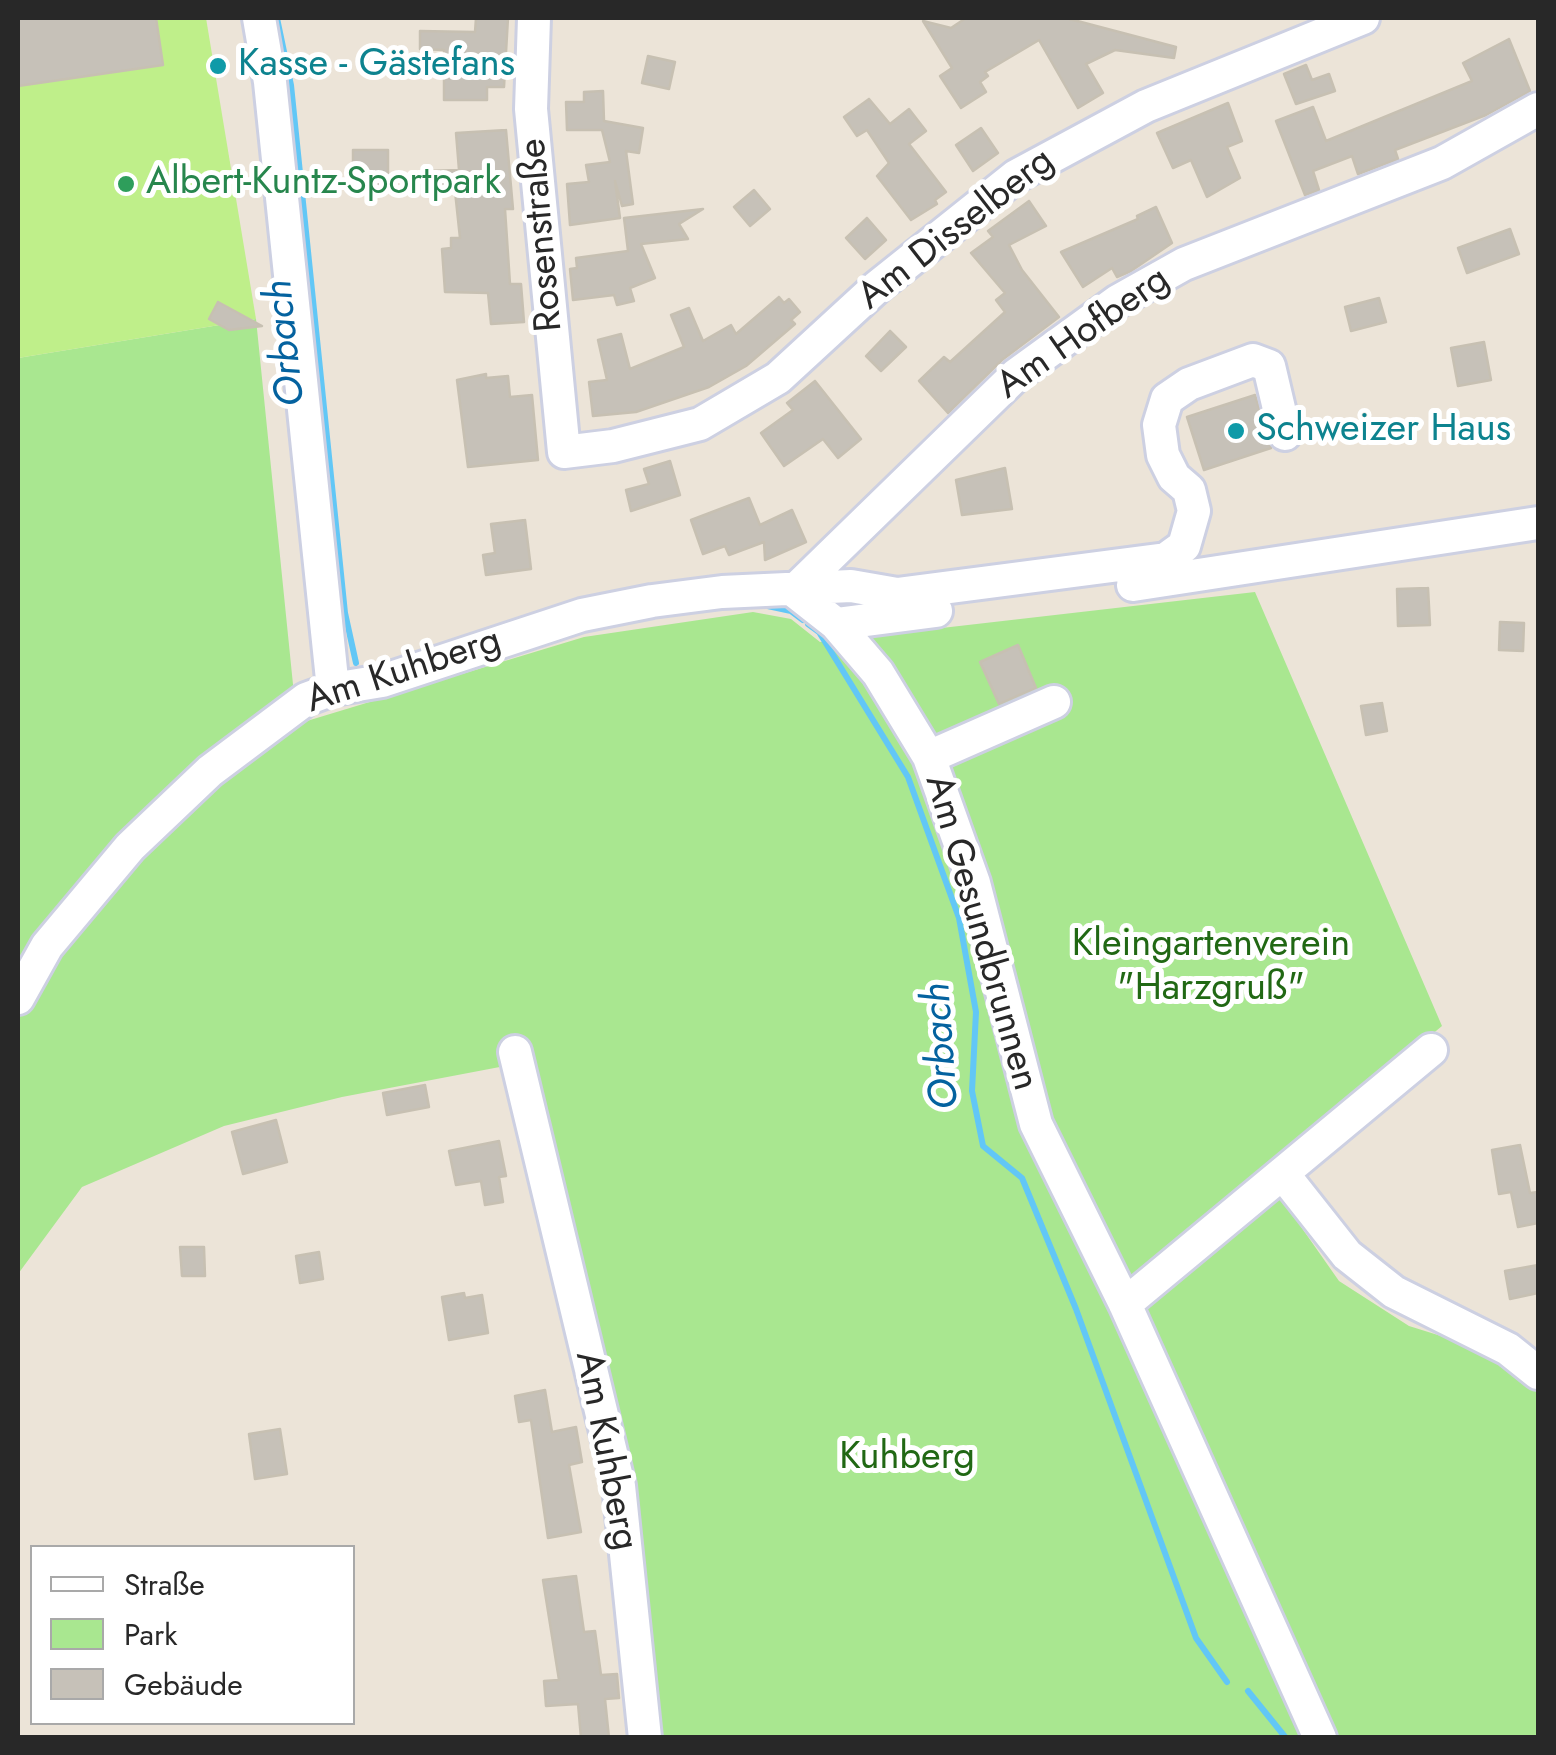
<!DOCTYPE html>
<html>
<head>
<meta charset="utf-8">
<style>
	body { margin:0 }
	#map { position:relative; width:1556px; height:1755px; overflow:hidden; background:#ece4d8; font-family:Jost,sans-serif }
	canvas { display:block }
	.frame { position:absolute; inset:0; border:20px solid #282828; pointer-events:none }
	.legend { position:absolute; left:30px; top:1545px; width:325px; height:180px; box-sizing:border-box; background:#fff; border:2px solid #a9a9a9; margin:0; padding:12px 18px; list-style:none; font-size:30px; color:#282828 }
	.legend li { display:flex; align-items:center; gap:20px; height:50px }
	.legend b { width:50px; border:2px solid #a9a9a9 }
</style>
</head>
<body>
<div id="map">
<canvas width="1556" height="1755"></canvas>
<div class="frame"></div>
<ul class="legend">
<li><b style="height:12px;background:#fff"></b>Straße</li>
<li><b style="height:28px;background:#a9e790"></b>Park</li>
<li><b style="height:28px;background:#c6c1b8"></b>Gebäude</li>
</ul>
</div>
<script>
const context = document.querySelector('canvas').getContext('2d');
context.lineJoin = 'round';
function fill(path, color) {
  context.fillStyle = color;
  context.fill(path, 'evenodd');
}
function poly(rows) {
  const path = new Path2D();
  for (const r of rows) {
    path.moveTo(r[0], r[1]);
    for (let i = 2; i < r.length; i += 2) path.lineTo(r[i], r[i + 1]);
  }
  return path;
}
function strokePath(path, color, width, dash) {
  context.strokeStyle = color;
  context.lineWidth = width;
  context.lineCap = dash ? 'butt' : 'round';
  context.setLineDash(dash || []);
  context.stroke(path);
}
function label(font, color, halo, rows, align = 'center') {
  context.font = font + ' Jost,sans-serif';
  context.lineWidth = 10;
  context.setLineDash([]);
  context.textBaseline = 'middle';
  context.strokeStyle = halo;
  context.fillStyle = color;
  for (const [text, x, y, turn = 0] of rows) {
    context.save();
    context.translate(x, y);
    context.rotate((+turn || 0) * Math.PI / 180);
    context.textAlign = isNaN(turn) ? turn : align;
    if (halo) context.strokeText(text, 0, 0);
    context.fillText(text, 0, 0);
    context.restore();
  }
}
fill(poly([
	[256,319,297,724,584,637,753,612,791,619,820,642,1255,592,1442,1026,1264,1174,1339,1281,1409,1326,1486,1350,1538,1390,1538,1737,653,1737,526,1062,342,1097,224,1126,82,1187,18,1274,18,358]
]), '#a9e790');
fill(poly([
	[18,18,206,18,256,319,18,358]
]), '#bfef8a');
strokePath(poly([
	[277,18,291,85,345,613,356,663],
	[763,605,791,611,803,620],
	[808,624,819,632,908,777,959,918,976,1012,972,1091,983,1146,1022,1178,1076,1309,1196,1638,1227,1682],
	[1248,1691,1286,1738]
]), '#62c7f6', 6);
const building = poly([
	[18,18,156,18,163,65,18,86,18,18],
	[476,18,508,18,504,87,487,87,487,100,444,100,444,50,420,49,420,31,475,32,476,18],
	[966,18,1066,18,1176,47,1174,58,1115,50,1086,64,1103,93,1078,108,1039,40,985,72,988,76,980,82,986,92,961,108,940,76,952,68,923,21,951,28,966,18],
	[1509,39,1530,91,1486,115,1395,150,1398,159,1358,174,1352,156,1313,171,1319,190,1305,195,1276,121,1313,107,1326,141,1472,81,1463,63,1509,39],
	[648,56,675,62,669,89,642,83,648,56],
	[1306,65,1312,80,1329,74,1335,91,1296,104,1284,74,1306,65],
	[603,91,604,121,643,128,639,153,626,151,633,204,622,206,615,181,620,218,570,225,567,184,589,182,586,165,610,162,602,130,567,130,566,102,584,102,584,92,603,91],
	[869,99,890,124,909,109,926,131,909,144,946,192,935,200,937,204,911,220,877,176,889,163,867,130,857,136,844,117,869,99],
	[1228,103,1242,141,1227,147,1240,178,1207,197,1191,160,1173,168,1157,133,1228,103],
	[981,128,998,153,973,171,956,145,981,128],
	[506,130,513,209,505,209,510,284,521,284,524,322,491,324,488,293,445,292,442,249,451,248,451,238,460,238,455,191,428,191,427,171,459,170,456,133,506,130],
	[353,150,388,150,388,190,353,190,353,150],
	[754,190,770,209,750,226,734,207,754,190],
	[1029,201,1046,226,1009,245,1022,270,1059,317,1002,360,948,413,919,381,944,357,950,362,1005,312,996,300,1005,293,971,253,993,237,988,231,1029,201],
	[1156,207,1172,243,1131,271,1117,277,1112,268,1083,287,1061,252,1138,219,1137,216,1156,207],
	[703,209,679,224,688,239,641,244,655,278,630,288,634,301,617,305,614,295,573,300,570,269,577,268,576,258,628,251,624,218,703,209],
	[867,218,886,240,865,259,846,238,867,218],
	[1510,229,1519,254,1467,273,1458,248,1510,229],
	[779,297,784,303,789,299,800,312,791,320,795,324,746,366,709,387,636,412,593,416,589,382,607,380,598,340,621,334,630,369,684,347,671,315,689,308,703,341,731,325,736,334,779,297],
	[1379,298,1386,322,1351,331,1345,307,1379,298],
	[218,302,262,326,229,330,209,319,218,302],
	[890,331,906,347,881,371,866,356,890,331],
	[1484,342,1491,380,1458,386,1451,348,1484,342],
	[486,374,486,378,508,376,510,397,532,395,538,460,468,467,457,380,486,374],
	[815,381,861,439,838,458,823,439,784,466,761,433,793,410,787,403,815,381],
	[1255,395,1271,448,1204,470,1187,417,1255,395],
	[670,461,680,495,631,511,626,490,649,484,644,469,670,461],
	[1005,468,1012,509,962,515,956,480,1005,468],
	[749,498,760,525,792,510,806,542,765,560,764,542,729,555,725,546,703,554,691,520,749,498],
	[525,520,531,569,486,575,483,555,495,553,491,524,525,520],
	[1428,588,1430,625,1398,626,1397,589,1428,588],
	[1500,622,1524,623,1523,651,1499,650,1500,622],
	[1018,645,1036,688,999,704,980,662,1018,645],
	[1382,703,1387,731,1366,735,1361,706,1382,703],
	[425,1085,429,1107,387,1115,383,1093,425,1085],
	[276,1120,287,1162,243,1174,232,1132,276,1120],
	[499,1141,506,1176,499,1177,503,1202,485,1205,481,1181,456,1185,449,1151,499,1141],
	[1520,1145,1530,1193,1538,1192,1538,1223,1518,1227,1511,1192,1499,1194,1492,1150,1520,1145],
	[180,1247,204,1247,205,1276,182,1276,180,1247],
	[319,1252,323,1279,300,1283,296,1256,319,1252],
	[1538,1265,1538,1293,1510,1299,1505,1271,1538,1265],
	[464,1293,465,1298,482,1295,488,1333,449,1340,442,1297,464,1293],
	[545,1390,552,1432,576,1427,582,1462,569,1465,581,1532,548,1538,531,1420,519,1422,515,1396,545,1390],
	[280,1429,287,1474,255,1479,249,1434,280,1429],
	[576,1576,584,1632,595,1631,601,1675,617,1674,619,1698,605,1699,609,1738,581,1738,578,1704,546,1706,544,1681,559,1680,543,1580,576,1576]
]);
fill(building, '#c6c1b8');
strokePath(building, '#c7c0b2', 2.5);
const minor = poly([
	[259,18,270,82,333,689],
	[534,18,531,109,564,452,613,446,700,424,778,378,877,287,1016,176,1146,106,1363,18],
	[1133,585,1538,523],
	[794,591,836,624,878,673,929,757,974,883,1036,1124,1125,1304,1320,1738],
	[794,591,1016,375,1118,301,1184,264,1442,163,1538,109],
	[836,624,936,611],
	[929,757,1054,702],
	[18,998,47,946,130,847,210,771,306,699,333,689,382,681,582,615,652,601,722,592,851,586,897,594,1166,559,1184,546,1194,511,1189,490,1174,477,1163,455,1159,425,1167,399,1189,384,1253,360,1269,366,1285,434],
	[515,1052,619,1486,645,1738],
	[1283,1174,1347,1255,1394,1292,1508,1349,1538,1373],
	[1125,1304,1431,1050]
]);
strokePath(minor, '#cdd0e2', 38);
strokePath(minor, '#fff', 32);
for (const [x, y, r, color] of [
	[218,66,10,"#0f9aa8"],
	[126,184,10,"#2e9e5b"],
	[1236,431,10,"#0f9aa8"]
]) {
  const dot = new Path2D();
  dot.arc(x, y, r, 0, 2 * Math.PI);
  context.fillStyle = color;
  context.fill(dot);
  strokePath(dot, '#fff', 4);
}
label('38px', '#0d838f', '#fff', [
	["Kasse - Gästefans",238,66],
	["Schweizer Haus",1256,431]
], 'left');
label('38px', '#27864d', '#fff', [
	["Albert-Kuntz-Sportpark",146,184]
], 'left');
label('38px', '#282828', '#fff', [
	["Am Disselberg",957,230,-38],
	["Rosenstraße",543,235,-95],
	["Am Hofberg",1084,334,-35],
	["Am Kuhberg",404,672,-18],
	["Am Gesundbrunnen",980,933,74],
	["Am Kuhberg",605,1451,79]
]);
label('38px', '#216814', '#fff', [
	["Kleingartenverein",1211,946],
	["\"Harzgruß\"",1211,990],
	["Kuhberg",907,1459]
]);
label('italic 40px', '#04629f', '#fff', [
	["Orbach",287,343,-96],
	["Orbach",943,1046,-94]
]);
</script>
</body>
</html>
